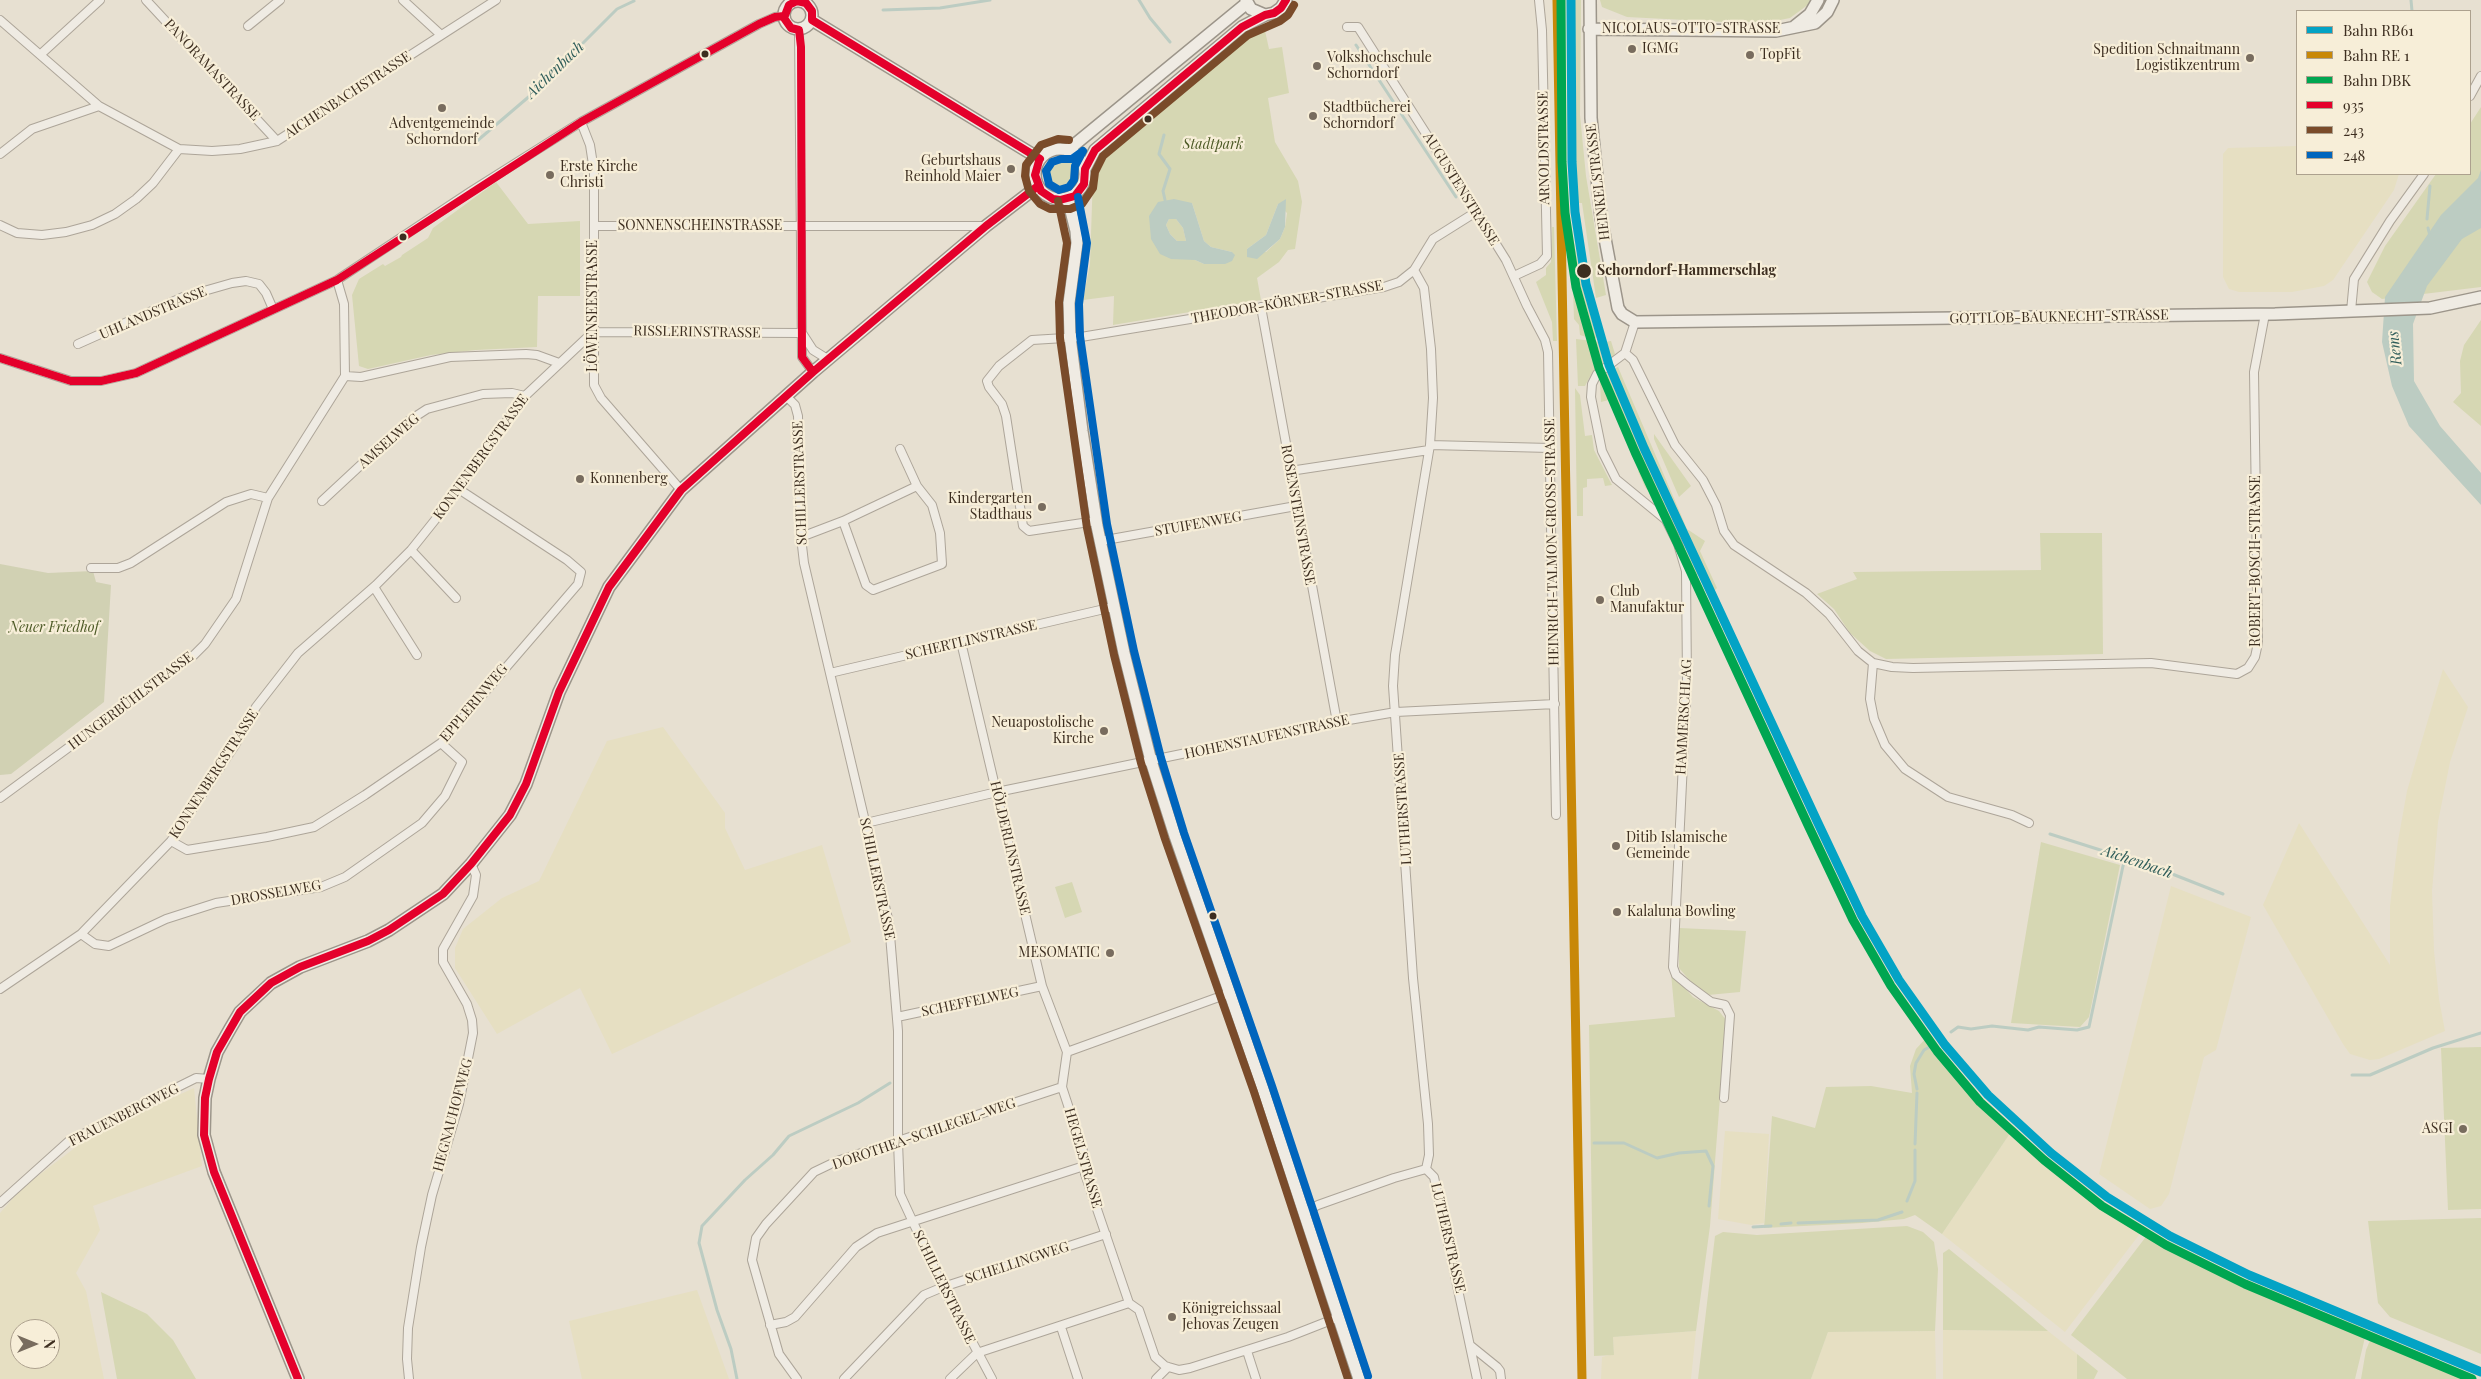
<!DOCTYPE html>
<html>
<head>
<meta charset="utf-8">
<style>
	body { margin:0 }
	#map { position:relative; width:2481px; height:1379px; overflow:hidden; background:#e7e0d1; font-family:"Playfair Display",serif }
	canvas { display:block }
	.legend { position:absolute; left:2296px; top:10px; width:175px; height:165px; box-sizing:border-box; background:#f7eed8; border:1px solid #ada18e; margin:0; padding:6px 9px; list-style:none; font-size:15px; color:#3d2e20 }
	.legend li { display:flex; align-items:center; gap:10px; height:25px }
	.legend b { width:25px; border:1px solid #ada18e }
	.north { position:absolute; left:10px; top:1319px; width:50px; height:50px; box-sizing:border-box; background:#f7eed8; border:1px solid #ada18e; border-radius:50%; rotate:90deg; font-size:14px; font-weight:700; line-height:20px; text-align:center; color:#3d2e20 }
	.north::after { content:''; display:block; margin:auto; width:18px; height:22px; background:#786c5e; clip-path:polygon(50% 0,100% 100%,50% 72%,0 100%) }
</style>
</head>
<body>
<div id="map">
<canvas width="2481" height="1379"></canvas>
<ul class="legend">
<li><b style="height:6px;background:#03a3c5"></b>Bahn RB61</li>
<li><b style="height:6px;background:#c88808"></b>Bahn RE 1</li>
<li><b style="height:6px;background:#00a651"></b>Bahn DBK</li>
<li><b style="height:6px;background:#e4002b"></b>935</li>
<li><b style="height:6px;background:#7a4b2a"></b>243</li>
<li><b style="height:6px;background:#0065bd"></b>248</li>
</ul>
<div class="north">N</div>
</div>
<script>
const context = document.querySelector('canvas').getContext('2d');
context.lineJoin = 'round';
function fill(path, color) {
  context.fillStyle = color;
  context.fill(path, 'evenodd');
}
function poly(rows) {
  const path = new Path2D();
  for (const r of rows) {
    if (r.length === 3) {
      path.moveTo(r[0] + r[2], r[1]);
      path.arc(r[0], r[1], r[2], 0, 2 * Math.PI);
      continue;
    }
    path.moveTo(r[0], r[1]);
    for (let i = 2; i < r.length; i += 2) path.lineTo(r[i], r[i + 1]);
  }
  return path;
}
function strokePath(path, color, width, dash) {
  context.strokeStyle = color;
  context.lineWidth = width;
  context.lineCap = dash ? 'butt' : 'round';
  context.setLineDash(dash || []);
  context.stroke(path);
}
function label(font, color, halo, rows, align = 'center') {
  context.font = font + ' "Playfair Display",serif';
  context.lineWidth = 4.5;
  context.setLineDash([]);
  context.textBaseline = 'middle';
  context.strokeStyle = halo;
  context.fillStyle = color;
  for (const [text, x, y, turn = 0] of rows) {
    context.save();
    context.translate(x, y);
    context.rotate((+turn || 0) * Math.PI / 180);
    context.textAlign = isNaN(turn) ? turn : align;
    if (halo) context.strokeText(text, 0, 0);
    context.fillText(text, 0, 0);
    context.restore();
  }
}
fill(poly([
	[2297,146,2297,174,2399,174,2394,190,2333,280,2324,286,2292,292,2239,292,2229,289,2223,277,2223,154,2228,148],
	[2443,669,2468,707,2450,762,2438,822,2432,891,2434,951,2439,999,2445,1031,2379,1059,2370,1060,2350,1054,2343,1044,2263,905,2299,823,2390,965,2390,906,2398,841,2407,791],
	[663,727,725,813,725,828,745,870,822,845,851,942,612,1054,580,988,497,1034,455,968,455,948,463,929,502,898,539,881,607,741],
	[2171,886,2251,917,2216,1050,2204,1057,2169,1194,2161,1206,2150,1209,2099,1174],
	[194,1088,202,1166,93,1206,100,1230,76,1273,86,1291,104,1379,0,1379,0,1213,22,1188,93,1134],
	[20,1329,50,1329,50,1359,20,1359],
	[1725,1131,1769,1134,1764,1223,1751,1225,1718,1219],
	[2011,1132,2084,1194,2142,1231,2065,1332,1942,1234],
	[697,1290,729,1379,582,1379,569,1321],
	[1943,1330,2048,1331,2077,1354,2077,1379,1943,1379],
	[1696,1331,1691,1379,1601,1379,1602,1357,1614,1354,1613,1337],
	[1935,1331,1936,1379,1811,1379,1828,1332]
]), '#e6dfc2');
fill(poly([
	[1575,0,1581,0,1580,115,1586,176,1606,295,1596,298,1582,203,1578,203,1576,176],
	[1600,0,1811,0,1809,4,1790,18,1770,22,1724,22,1627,17,1602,7],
	[1264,26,1269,49,1282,47,1289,93,1268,98,1275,142,1298,181,1302,202,1295,249,1288,250,1279,262,1257,278,1261,300,1113,325,1114,296,1083,300,1090,264,1093,175,1103,159,1163,107,1175,94],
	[1192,203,1204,241,1211,247,1232,252,1204,264,1195,260,1149,216],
	[1278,204,1287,213,1285,227,1280,239,1266,252,1247,249,1266,235],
	[2481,107,2481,287,2382,299,2372,292,2367,282,2385,246,2436,174,2470,174,2470,124],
	[1062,174,17],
	[496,182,528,224,580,221,580,296,538,296,537,347,476,350,431,355,368,369,359,366,352,295,359,279,383,264,385,266,401,257,402,255,428,238,433,228],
	[1169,219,1176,219,1183,228,1186,241,1177,241,1170,234,1166,225],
	[1552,227,1554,227,1557,341,1553,341,1552,322,1536,282,1546,275,1546,268,1551,262],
	[1571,228,1584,291,1598,337,1593,339,1580,335,1579,325,1574,319],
	[2481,320,2481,426,2453,402,2461,393,2460,361,2464,345],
	[1576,339,1600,342,1606,361,1593,371,1585,386,1578,386],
	[1611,341,1615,354,1609,360,1604,342],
	[1618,367,1687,529,1705,541,1700,551,1717,588,1714,591,1631,412,1614,369],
	[1608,372,1630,422,1700,576,1693,574,1688,556,1670,519,1645,487,1638,471,1642,469,1613,399,1601,402,1600,383],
	[1575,388,1580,395,1585,436,1592,435,1594,450,1612,485,1605,486,1603,478,1587,479,1587,487,1583,488,1583,516,1577,516],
	[1654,434,1691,486,1679,497,1654,439],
	[2040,533,2102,533,2103,654,1886,659,1870,651,1850,633,1834,609,1817,594,1857,579,1853,572,2041,570],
	[2041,842,2120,865,2089,1017,2080,1027,2011,1023],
	[1072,882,1082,912,1065,918,1055,887],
	[1679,928,1746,931,1740,992,1708,995,1691,982,1679,968],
	[1671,973,1693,997,1719,1011,1726,1020,1710,1226,1696,1331,1613,1337,1614,1355,1594,1356,1589,1025,1675,1017],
	[1927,1037,1979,1101,2011,1132,1942,1234,1915,1215,1904,1219,1862,1223,1764,1228,1772,1116,1815,1128,1826,1087,1871,1086,1912,1093,1910,1066,1916,1049],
	[2481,1047,2481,1209,2448,1210,2441,1048],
	[2481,1218,2481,1354,2390,1317,2378,1303,2368,1221],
	[1907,1226,1923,1232,1934,1242,1938,1269,1935,1331,1828,1332,1811,1379,1698,1379,1715,1236,1723,1232,1757,1235],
	[2148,1234,2221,1272,2367,1329,2355,1379,2127,1379,2071,1335],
	[1949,1249,2008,1297,2048,1331,1943,1330,1943,1253],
	[101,1292,147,1314,173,1340,196,1379,117,1379],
	[2371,1338,2469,1379,2361,1379,2366,1350],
	[2077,1354,2098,1371,2094,1379,2077,1379]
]), '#d6d7b3');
fill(poly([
	[0,564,48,573,93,571,96,582,111,585,104,702,11,774,0,775]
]), '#d1d1b3');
fill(poly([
	[2481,170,2481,228,2462,239,2427,286,2413,324,2414,381,2440,426,2481,473,2481,505,2409,426,2392,386,2382,342,2385,297,2441,215,2478,178],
	[1174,199,1192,203,1204,241,1211,247,1232,252,1235,255,1232,261,1225,264,1204,264,1195,260,1171,259,1160,254,1151,239,1149,216,1158,202],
	[1169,219,1176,219,1183,228,1186,241,1177,241,1170,234,1166,225],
	[1286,199,1285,227,1280,239,1257,259,1247,257,1247,249,1266,235,1278,204]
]), '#bcccc2');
strokePath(poly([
	[1139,0,1150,18,1170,42],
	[2411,0,2412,11],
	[883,10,940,8,990,0],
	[1356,45,1456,197],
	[1164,135,1159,154,1170,169,1163,191,1165,200],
	[477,141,532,94,617,9,634,1],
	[2427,219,2430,186],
	[2428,228,2430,236],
	[2050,834,2157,868,2223,894],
	[1951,1032,1958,1027,1971,1029,1992,1026,2028,1030,2039,1027,2077,1030,2089,1027,2123,866,2127,859],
	[2352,1075,2370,1075,2433,1048,2481,1033],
	[1917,1089,1914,1074,1916,1063,1924,1050,1933,1045],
	[1594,1143,1624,1143,1657,1158,1679,1153,1706,1151,1713,1166,1709,1206],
	[1915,1144,1917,1093],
	[1907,1201,1915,1181,1915,1150],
	[1798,1223,1878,1220,1902,1212],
	[1781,1224,1791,1223],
	[1753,1227,1771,1226],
	[737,1379,731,1349,717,1310,699,1243,702,1226,745,1180,773,1155,789,1136,858,1103,890,1083]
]), '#bcccc2', 3);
const street = poly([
	[146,0,277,141],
	[403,0,440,34],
	[0,20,99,106,179,149,212,151,240,149,277,141,496,0],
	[248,26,280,0],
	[1347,27,1358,27,1476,212,1506,260,1527,306,1545,340,1548,352,1556,815],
	[799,30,802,357,813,372],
	[41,54,100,0],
	[2470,96,2481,76],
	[581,122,590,145,594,171,594,385,601,398,681,490],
	[0,154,32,129,99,106],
	[0,225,17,233,42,235,66,232,92,225,115,214,136,199,153,183,179,149],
	[594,226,986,226],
	[1414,270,1424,288,1431,349,1433,398,1430,445,1395,655,1393,686,1413,978,1428,1124,1429,1155,1426,1169,1434,1177,1477,1379],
	[1514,276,1540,264,1547,256,1542,30,1539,0],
	[1261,307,1337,722],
	[2351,311,2354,279,2390,221,2424,174],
	[1635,322,1625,353,1597,374,1592,384,1591,397,1602,451,1616,479,1666,520,1678,544,1686,571,1687,681,1673,967,1676,975,1688,985,1711,1002,1725,1005,1730,1015,1724,1098],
	[593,332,802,333],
	[802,333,813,350,829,360],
	[78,344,183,297,232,283,246,281,259,284,266,293,273,309],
	[1625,353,1633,360,1675,445,1703,480,1716,505,1724,531,1734,545,1806,593,1829,614,1858,651,1873,663,1870,699,1874,719,1885,745,1905,769,1948,797,2012,815,2029,823],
	[0,358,71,381,101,381,136,373,337,280,470,192,581,122,759,24,775,17,784,16],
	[345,376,361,377,450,357,526,354,537,355,559,363],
	[787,397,795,405,798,416,801,537,804,563,889,923,898,1031,898,1142,900,1194,943,1287,992,1379],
	[1430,445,1550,448],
	[900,449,917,486],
	[1290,471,1429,450],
	[322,501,407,422,427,409,483,394,512,393,525,396],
	[1096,521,1029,531,1023,526,1006,416,1002,404,989,387,987,381,999,366,1032,340,1081,337,1384,287,1399,282,1414,270,1433,239,1476,212],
	[801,537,843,521,917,486,932,505,940,533,942,564,873,590,866,585,843,521],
	[1100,541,1296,506],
	[411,550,456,598],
	[91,568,118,568,131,563,226,502,251,494,268,498],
	[374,587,417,655],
	[961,642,1042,986,1067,1052,1062,1087,1083,1151,1085,1174,1129,1303,1139,1310,1155,1357,1165,1366,1179,1370,1190,1368,1288,1337,1339,1317],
	[1873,663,1892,667,1913,668,2151,663,2237,674,2248,668,2255,657,2258,643,2254,372,2265,314],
	[830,673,1113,607],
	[0,798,194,655,205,644,236,599,268,498,345,376,344,304,337,280],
	[866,823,997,792,1337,722,1396,712,1555,704],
	[171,841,187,850,267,837,314,827,365,795,441,743,578,584,581,572,567,560,457,488],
	[81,934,95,944,109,946,166,919,216,903,321,887,345,877,422,823,445,796,462,762,441,743],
	[0,989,81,934,171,841,235,745,256,707,298,653,376,585,411,550,435,520,525,396,593,332],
	[897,1017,1042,986],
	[1067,1052,1230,993],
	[0,1203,69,1141,196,1078,209,1079],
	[1304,1212,1318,1205,1394,1178,1426,1169],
	[770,1325,786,1322,795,1317,856,1247,877,1233,1084,1166],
	[1061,1327,1078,1379],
	[1471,1346,1497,1367,1500,1371,1501,1379],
	[1247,1351,1256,1379],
	[409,1379,407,1359,408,1328,421,1247,432,1195,459,1104,473,1033,472,1020,467,1004,443,962,443,949,473,896,476,875,471,864],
	[797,1379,779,1354,752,1260,756,1238,766,1224,814,1172,837,1161,1062,1087],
	[844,1379,924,1295,943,1287,1106,1234],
	[950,1379,977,1353,1129,1303],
	[1156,1379,1168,1367]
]);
const secondary = poly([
	[1246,0,1251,9,1265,15,1274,13,1281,8,1286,0],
	[1590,0,1591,118,1601,217,1618,308,1622,314,1635,322,2275,314,2430,308,2481,297],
	[798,15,14],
	[812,20,1040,159],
	[1795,26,1810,14,1818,0],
	[1589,29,1776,31,1815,23,1827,12,1833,0],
	[1060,174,25],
	[1068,150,1247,3],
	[1085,169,1095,150,1242,27,1265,15],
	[1068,199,1076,231,1077,243,1069,303,1070,337,1082,431,1097,526,1124,653,1151,761,1175,836,1263,1089,1359,1379],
	[298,1379,214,1172,204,1135,205,1098,209,1079,217,1052,230,1029,240,1012,271,983,300,967,368,941,389,930,443,894,471,864,510,815,526,784,559,692,609,587,681,490,813,372,986,226,1038,186]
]);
strokePath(street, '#ada599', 10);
strokePath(secondary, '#9c958a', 14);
strokePath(street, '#efebe3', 8);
strokePath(secondary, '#efebe3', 11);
strokePath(poly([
	[1039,161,1035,175,1041,191,1053,199,1060,200,1075,196,1084,184,1085,169,1095,150,1242,27,1265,15,1274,13,1281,8,1286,0],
	[0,358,71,381,101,381,136,373,337,280,581,122,759,24,775,17,784,16],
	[813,372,802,357,801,47,799,30,791,28,784,18,789,5,797,1,806,3,812,11,812,20,1040,159],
	[298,1379,214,1172,204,1135,205,1098,209,1079,217,1052,240,1012,271,983,300,967,368,941,389,930,443,894,471,864,510,815,526,784,559,692,609,587,681,490,813,372,986,226,1038,186]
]), '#e4002b', 8);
strokePath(poly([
	[1069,140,1058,139,1041,145,1026,165,1025,176,1029,191,1040,204,1050,209,1070,209,1082,204,1093,188,1095,172,1103,156,1248,35,1280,21,1288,15,1294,5],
	[1058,201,1067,243,1059,302,1060,338,1087,528,1114,655,1141,763,1165,839,1254,1092,1348,1379]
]), '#7a4b2a', 8);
strokePath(poly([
	[1083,151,1075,166,1074,180,1069,187,1059,190,1049,184,1046,171,1052,162,1061,159,1072,159,1083,151],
	[1078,197,1087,243,1079,304,1080,336,1107,524,1134,651,1161,758,1184,833,1272,1086,1368,1376]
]), '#0065bd', 8);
strokePath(poly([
	[1571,0,1572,162,1575,212,1586,284,1609,365,1644,448,1817,821,1862,916,1899,980,1945,1045,1988,1095,2051,1153,2107,1197,2170,1236,2249,1275,2481,1372]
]), '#03a3c5', 9);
strokePath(poly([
	[1557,0,1582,1379]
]), '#c88808', 9);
strokePath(poly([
	[1561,0,1562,162,1565,213,1576,287,1599,368,1635,452,1808,825,1853,920,1891,986,1937,1051,1980,1102,2044,1160,2102,1206,2166,1245,2245,1284,2472,1379]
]), '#00a651', 9);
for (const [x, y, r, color] of [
	[1632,49,5,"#786c5e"],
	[705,54,4.5,"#3d2e20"],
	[1750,55,5,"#786c5e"],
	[2250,58,5,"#786c5e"],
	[1317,66,5,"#786c5e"],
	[442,108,5,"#786c5e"],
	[1313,116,5,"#786c5e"],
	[1148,119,4.5,"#3d2e20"],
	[1011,169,5,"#786c5e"],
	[550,175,5,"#786c5e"],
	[403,237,4.5,"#3d2e20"],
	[1584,271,8,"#3d2e20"],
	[580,479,5,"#786c5e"],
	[1042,507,5,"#786c5e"],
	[1600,600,5,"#786c5e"],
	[1104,731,5,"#786c5e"],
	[1616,846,5,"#786c5e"],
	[1617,912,5,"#786c5e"],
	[1213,916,4.5,"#3d2e20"],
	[1110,953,5,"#786c5e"],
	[2463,1129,5,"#786c5e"],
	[1172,1317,5,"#786c5e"]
]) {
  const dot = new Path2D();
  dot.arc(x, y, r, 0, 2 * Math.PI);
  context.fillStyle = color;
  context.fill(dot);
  strokePath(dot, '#f7eed8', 2);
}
label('14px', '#3d2e20', '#f7eed8', [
	["NICOLAUS-OTTO-STRASSE",1691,29],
	["PANORAMASTRASSE",212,70,47],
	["AICHENBACHSTRASSE",348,95,-33],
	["ARNOLDSTRASSE",1544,148,-91],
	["HEINKELSTRASSE",1598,182,-97],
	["AUGUSTENSTRASSE",1461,189,58],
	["SONNENSCHEINSTRASSE",700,226],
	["THEODOR-KÖRNER-STRASSE",1287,302,-10],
	["LÖWENSEESTRASSE",593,306,-90],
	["UHLANDSTRASSE",153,313,-23],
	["GOTTLOB-BAUKNECHT-STRASSE",2059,317,-1],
	["RISSLERINSTRASSE",697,332,1],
	["AMSELWEG",389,441,-41],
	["KONNENBERGSTRASSE",481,457,-54],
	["SCHILLERSTRASSE",800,483,-92],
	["ROSENSTEINSTRASSE",1298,515,80],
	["STUIFENWEG",1198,524,-10],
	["HEINRICH-TALMON-GROSS-STRASSE",1552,542,-91],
	["ROBERT-BOSCH-STRASSE",2256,561,-90],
	["SCHERTLINSTRASSE",971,640,-13],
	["HUNGERBÜHLSTRASSE",131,701,-37],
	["EPPLERINWEG",474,703,-50],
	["HAMMERSCHLAG",1684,717,-87],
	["HOHENSTAUFENSTRASSE",1267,737,-12],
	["KONNENBERGSTRASSE",214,774,-57],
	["LUTHERSTRASSE",1403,809,-94],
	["HÖLDERLINSTRASSE",1010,848,77],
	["SCHILLERSTRASSE",877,879,78],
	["DROSSELWEG",276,893,-10],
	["SCHEFFELWEG",970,1002,-12],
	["FRAUENBERGWEG",124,1115,-27],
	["HEGNAUHOFWEG",453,1115,-75],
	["DOROTHEA-SCHLEGEL-WEG",924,1134,-19],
	["HEGELSTRASSE",1083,1158,74],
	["LUTHERSTRASSE",1448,1238,77],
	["SCHELLINGWEG",1017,1263,-18],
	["SCHILLERSTRASSE",944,1287,64]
]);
label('14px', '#3d2e20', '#f7eed8', [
	["IGMG",1642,49],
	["Spedition Schnaitmann",2240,50,"right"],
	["Logistikzentrum",2240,66,"right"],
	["TopFit",1760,55],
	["Volkshochschule",1327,58],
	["Schorndorf",1327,74],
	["Stadtbücherei",1323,108],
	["Schorndorf",1323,124],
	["Adventgemeinde",442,124,"center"],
	["Schorndorf",442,140,"center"],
	["Geburtshaus",1001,161,"right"],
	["Reinhold Maier",1001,177,"right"],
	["Erste Kirche",560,167],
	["Christi",560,183],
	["Konnenberg",590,479],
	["Kindergarten",1032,499,"right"],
	["Stadthaus",1032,515,"right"],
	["Club",1610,592],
	["Manufaktur",1610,608],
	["Neuapostolische",1094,723,"right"],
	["Kirche",1094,739,"right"],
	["Ditib Islamische",1626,838],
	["Gemeinde",1626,854],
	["Kalaluna Bowling",1627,912],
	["MESOMATIC",1100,953,"right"],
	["ASGI",2453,1129,"right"],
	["Königreichssaal",1182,1309],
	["Jehovas Zeugen",1182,1325]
], 'left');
label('italic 14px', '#4d5a26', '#f7eed8', [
	["Stadtpark",1213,145],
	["Neuer Friedhof",54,628]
]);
label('bold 14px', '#3d2e20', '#f7eed8', [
	["Schorndorf-Hammerschlag",1597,271]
], 'left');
label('italic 15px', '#2f5d5a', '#f7eed8', [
	["Aichenbach",555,70,-44],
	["Rems",2395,348,-96],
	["Aichenbach",2137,862,19]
]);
</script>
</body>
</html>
